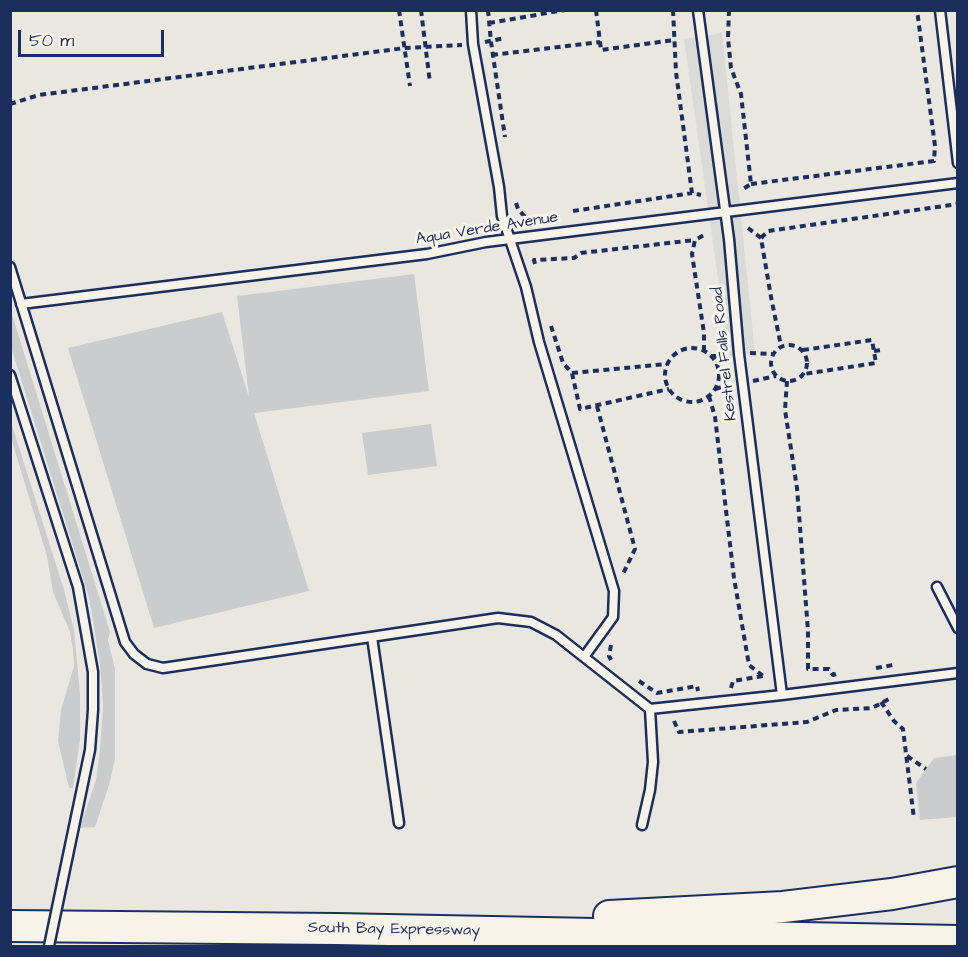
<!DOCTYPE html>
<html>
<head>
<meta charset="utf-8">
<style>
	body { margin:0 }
	#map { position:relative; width:968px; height:957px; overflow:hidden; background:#eae7e0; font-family:"Architects Daughter",sans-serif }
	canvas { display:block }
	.frame { position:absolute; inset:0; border:12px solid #1b2f5e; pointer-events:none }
	.scale { position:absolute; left:18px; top:30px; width:146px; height:27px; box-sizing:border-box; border:3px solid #1b2f5e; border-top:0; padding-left:8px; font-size:18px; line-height:21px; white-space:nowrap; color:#1b2f5e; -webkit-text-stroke:4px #f7f3e8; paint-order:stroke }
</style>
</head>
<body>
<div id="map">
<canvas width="968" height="957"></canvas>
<div class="frame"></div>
<div class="scale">50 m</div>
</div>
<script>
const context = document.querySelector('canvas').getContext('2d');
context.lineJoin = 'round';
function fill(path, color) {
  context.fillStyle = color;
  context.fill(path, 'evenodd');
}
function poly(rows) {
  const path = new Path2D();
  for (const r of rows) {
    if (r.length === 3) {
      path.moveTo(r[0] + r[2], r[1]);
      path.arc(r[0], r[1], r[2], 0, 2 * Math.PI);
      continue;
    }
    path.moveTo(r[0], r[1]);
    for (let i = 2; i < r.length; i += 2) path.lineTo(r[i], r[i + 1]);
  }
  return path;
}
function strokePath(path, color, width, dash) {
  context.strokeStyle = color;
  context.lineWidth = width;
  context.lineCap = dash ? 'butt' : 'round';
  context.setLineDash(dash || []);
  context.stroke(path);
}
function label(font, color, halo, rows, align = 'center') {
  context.font = font + ' "Architects Daughter",sans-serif';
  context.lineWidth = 6;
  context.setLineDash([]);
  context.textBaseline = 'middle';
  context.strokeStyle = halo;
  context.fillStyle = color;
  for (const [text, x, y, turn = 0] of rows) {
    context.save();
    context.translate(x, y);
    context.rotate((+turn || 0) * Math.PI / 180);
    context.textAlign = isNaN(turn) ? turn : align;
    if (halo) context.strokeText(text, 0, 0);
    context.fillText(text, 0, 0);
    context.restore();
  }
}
fill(poly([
	[722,33,755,353,729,356,684,39]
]), '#dadad6');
fill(poly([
	[414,274,429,391,254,413,309,591,154,628,68,348,222,312,249,397,237,296],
	[11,311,110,632,108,640,115,669,115,759,109,785,95,827,80,828,96,780,100,750,103,706,100,663,89,597,11,347],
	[10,419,64,590,74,630,80,694,80,740,73,788,69,788,58,741,61,710,74,666,73,649,70,632,53,592,47,556,11,438],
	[431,424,437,466,368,475,362,433],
	[957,755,957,817,920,820,916,783,934,758]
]), '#cbcccd');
const service = poly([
	[471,10,473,44,499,187,502,216,526,287,539,342,614,591,613,617,584,657],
	[698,10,729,239,739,354,782,695],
	[940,10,958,163],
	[10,267,125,642,134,654,147,664,163,668,498,618,531,622,556,635,650,709,782,695,958,673],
	[21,304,427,254,486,242,958,183],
	[10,375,78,587,93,672,93,710,90,750,63,879],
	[937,587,958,628],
	[372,637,399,823],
	[642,825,650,790,653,762,650,709]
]);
const motorway = poly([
	[609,916,783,907,892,894,958,882],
	[10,926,336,929,958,941]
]);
strokePath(service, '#1b2f5e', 13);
strokePath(motorway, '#1b2f5e', 34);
strokePath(poly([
	[399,10,410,86],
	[421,10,430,83],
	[488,10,491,42,505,137],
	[596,10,601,50,674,40],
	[673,10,676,72,692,193,701,195],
	[729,10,728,38,731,68,741,94,751,184,743,189],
	[489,23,565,10],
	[485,42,505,38],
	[492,55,600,42],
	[10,104,39,95,405,48,462,45],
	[751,184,934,161,935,146,917,10],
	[516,203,518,209,525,217],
	[573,211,692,193],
	[748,228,761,238,771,297,781,346],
	[761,238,768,231,958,204],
	[535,264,534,260,574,258,581,253,695,240],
	[551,326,563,363,572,373,580,409,669,389],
	[789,363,18],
	[692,375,27],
	[803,350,872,340,876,363,804,374],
	[704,351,704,333,692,254,695,240,706,234],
	[874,351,881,350],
	[750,353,773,354],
	[711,356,727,356],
	[572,373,667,364],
	[753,381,776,376],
	[787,381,785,410,797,488,808,631,808,669,829,669,833,675,836,674],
	[715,389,731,385],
	[709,396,715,417,734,578,749,665,763,676],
	[597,406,635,549,623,574],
	[611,645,609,656,611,660],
	[876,668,893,665],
	[639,681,657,693,697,686,698,691],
	[731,688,733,681,763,676],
	[881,702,894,721,903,729,914,819],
	[674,721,679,732,807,722,836,710,872,708,891,698],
	[907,756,926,769]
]), '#1b2f5e', 4, [6, 4.5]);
strokePath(service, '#f7f3e8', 8);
strokePath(motorway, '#f7f3e8', 30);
const serviceBridge = poly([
	[49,946,63,879]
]);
strokePath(serviceBridge, '#1b2f5e', 13, []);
strokePath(serviceBridge, '#f7f3e8', 8);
label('16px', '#1b2f5e', '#f7f3e8', [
	["Aqua Verde Avenue",487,229,-9],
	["Kestrel Falls Road",725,354,-96],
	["South Bay Expressway",394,930,1]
]);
</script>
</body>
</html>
